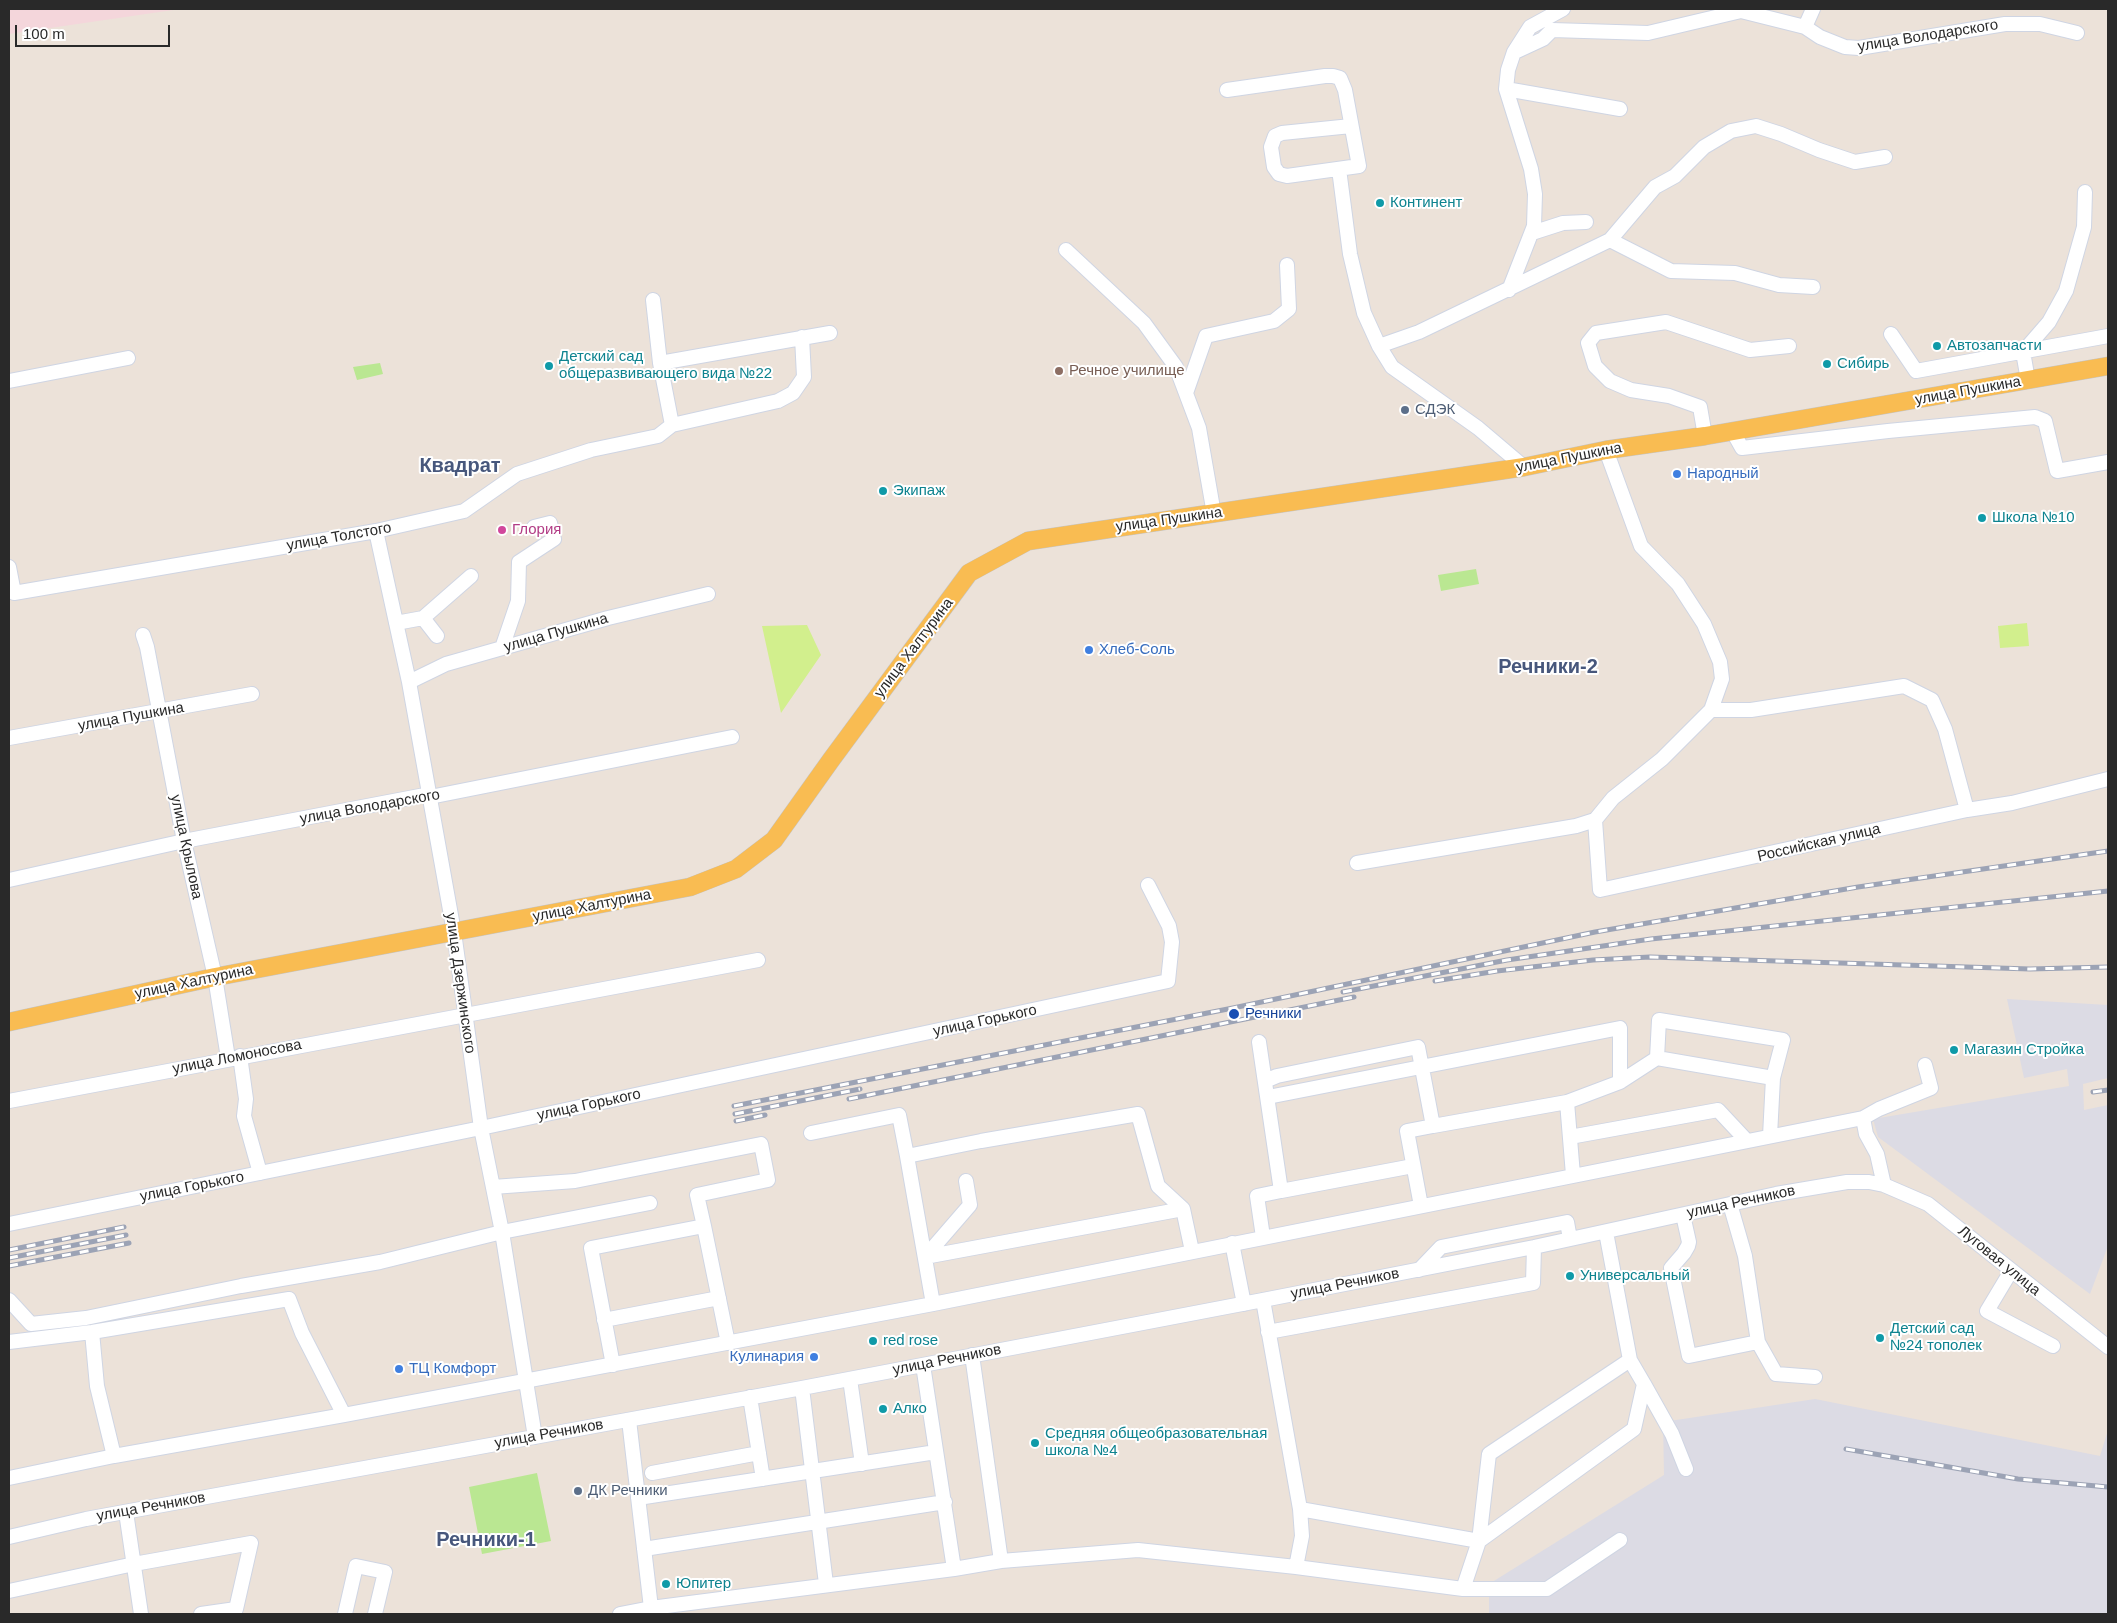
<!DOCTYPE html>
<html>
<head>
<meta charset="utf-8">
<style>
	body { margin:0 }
	#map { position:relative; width:2117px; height:1623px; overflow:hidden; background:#ece2d9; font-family:Helvetica,sans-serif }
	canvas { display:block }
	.frame { position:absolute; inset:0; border:10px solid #292929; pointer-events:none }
	.scale { position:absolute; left:15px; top:25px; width:155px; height:22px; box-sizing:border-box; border:2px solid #292929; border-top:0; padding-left:6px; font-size:15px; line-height:18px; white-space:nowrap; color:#292929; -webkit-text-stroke:4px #fff; paint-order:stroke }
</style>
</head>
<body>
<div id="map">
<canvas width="2117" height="1623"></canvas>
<div class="frame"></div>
<div class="scale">100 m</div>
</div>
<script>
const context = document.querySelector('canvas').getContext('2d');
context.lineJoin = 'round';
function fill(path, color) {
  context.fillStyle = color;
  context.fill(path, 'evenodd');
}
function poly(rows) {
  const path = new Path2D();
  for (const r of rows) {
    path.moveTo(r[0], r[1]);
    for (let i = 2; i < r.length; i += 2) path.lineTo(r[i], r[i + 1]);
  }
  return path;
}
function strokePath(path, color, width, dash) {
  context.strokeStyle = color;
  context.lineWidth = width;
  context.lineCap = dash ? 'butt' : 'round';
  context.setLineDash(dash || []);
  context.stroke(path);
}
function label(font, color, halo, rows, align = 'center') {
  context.font = font + ' Helvetica,sans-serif';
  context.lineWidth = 4;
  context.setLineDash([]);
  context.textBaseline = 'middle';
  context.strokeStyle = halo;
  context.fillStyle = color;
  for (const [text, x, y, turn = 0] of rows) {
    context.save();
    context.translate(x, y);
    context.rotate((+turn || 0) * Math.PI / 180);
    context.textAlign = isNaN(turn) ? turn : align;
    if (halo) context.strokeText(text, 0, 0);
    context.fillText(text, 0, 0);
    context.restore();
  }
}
fill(poly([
	[2007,999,2108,1005,2108,1078,2083,1084,2084,1110,2108,1105,2108,1246,2090,1294,1878,1137,1873,1119,2069,1086,2067,1069,2024,1078],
	[1815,1399,2100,1456,2108,1430,2108,1614,1489,1614,1489,1584,1664,1475,1663,1422]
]), '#dcdbe4');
fill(poly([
	[9,9,180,9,9,34]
]), '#f4d6db');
fill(poly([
	[380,363,383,374,357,380,353,367],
	[1476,569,1479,584,1441,591,1438,575],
	[537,1473,551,1541,482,1554,469,1487]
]), '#bae792');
fill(poly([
	[2027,623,2029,646,2000,648,1998,626],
	[807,625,821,655,781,713,762,626]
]), '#d2ef8d');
const minor = poly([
	[1813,9,1805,27,1820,37,1845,47,1859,48,2005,24,2040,24,2077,33],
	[1515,52,1543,39,1552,30,1648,33,1741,11,1805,27],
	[1506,89,1620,109],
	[1227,90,1325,76,1333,76,1340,78,1345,90,1359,166,1287,176,1279,174,1274,167,1271,147,1275,136,1282,133,1351,126],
	[1339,169,1350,254,1364,313,1379,346,1392,367,1478,428,1524,467],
	[1532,233,1563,223,1586,222],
	[1610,240,1671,271,1735,273,1779,285,1813,287],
	[1066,250,1144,323,1176,367,1199,428,1214,514],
	[1509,290,1534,226,1535,194,1531,169,1506,89,1508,70,1514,52,1530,27,1563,9],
	[653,300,660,363,672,425],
	[1891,334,1916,371,2108,336],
	[1379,346,1419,332,1610,240,1655,187,1675,176,1704,147,1731,131,1756,126,1781,134,1819,150,1855,162,1885,157],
	[660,363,830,333],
	[2028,380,2023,352,2049,322,2066,291,2084,227,2085,192],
	[9,381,128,358],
	[1186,393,1206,336,1274,321,1289,309,1287,265],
	[1733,432,1742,448,1888,431,2035,417,2045,421,2057,471,2108,462],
	[1705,436,1700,407,1669,396,1631,390,1610,381,1595,366,1588,343,1596,333,1666,322,1750,350,1789,346],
	[376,531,409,682,454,932,481,1128,502,1232,535,1437],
	[9,567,14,593,376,531,464,511,517,474,591,450,658,436,672,425,778,401,793,393,804,377,802,337],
	[423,618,437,636],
	[396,623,423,618,471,576],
	[143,635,147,647,184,841,215,977,228,1058],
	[502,648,518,601,519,562,554,539,550,523,534,527],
	[409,682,446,664,608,618,708,594],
	[1711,710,1751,710,1904,686,1932,700,1945,729,1967,810],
	[9,738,252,694],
	[1595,820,1600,890,1967,810,2012,803,2108,779],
	[1357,863,1576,826,1595,820,1613,798,1662,759,1711,710,1722,679,1720,662,1704,624,1678,584,1641,546,1606,450],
	[9,880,184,841,425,795,430,797,732,737],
	[1259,1042,1281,1191,1257,1196,1263,1237],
	[240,1056,246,1099,244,1116,260,1173],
	[1657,1058,1659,1020,1783,1040,1773,1078],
	[1265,1081,1277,1076,1418,1047,1433,1126,1407,1131,1421,1206],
	[1620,1082,1657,1058,1773,1078,1770,1136],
	[1268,1097,1620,1028,1620,1082,1567,1102,1573,1175],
	[9,1101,758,960],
	[1863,1118,1866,1134,1877,1154,1884,1185],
	[1433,1126,1567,1102],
	[811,1133,899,1115,907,1156],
	[1570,1137,1718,1110,1747,1141],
	[493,1187,575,1181,761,1144,768,1180,697,1195,704,1226],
	[1281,1191,1413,1166],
	[1683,1215,1689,1242,1688,1246,1684,1253,1671,1268,1689,1356,1758,1342,1745,1256,1730,1204],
	[9,1224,481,1128,1168,981,1172,942,1169,926,1148,885],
	[1232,1243,1244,1304],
	[925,1257,1183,1209],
	[925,1257,970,1205,966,1181],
	[1419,1270,1441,1247,1567,1222,1570,1239],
	[2011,1271,1987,1311,2053,1346],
	[9,1300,31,1324,86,1318,241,1286,380,1262,502,1232,650,1203],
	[1263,1300,1300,1509,1302,1536,1296,1567],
	[933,1304,907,1156,981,1141,1138,1114,1158,1186,1183,1209,1192,1251],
	[604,1320,719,1298],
	[92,1332,97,1386,114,1456],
	[1268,1332,1533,1283,1534,1247],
	[9,1342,92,1332,289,1299,302,1333,344,1415],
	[1758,1342,1776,1374,1815,1377],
	[972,1355,1001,1561,1138,1550,1296,1567,1463,1589,1547,1589,1620,1540],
	[613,1365,591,1248,704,1226,728,1343],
	[923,1365,954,1569],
	[850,1379,862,1464],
	[1644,1384,1672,1434,1686,1469],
	[802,1388,826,1584],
	[750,1397,763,1479],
	[629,1420,651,1608],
	[652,1473,759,1453],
	[9,1478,114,1456,344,1415,933,1304,1863,1118,1879,1109,1931,1088,1925,1065],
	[638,1498,936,1452],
	[1300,1509,1479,1541,1489,1454,1630,1360],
	[126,1512,141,1614],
	[9,1537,86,1519,802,1388,1263,1300,1534,1247,1776,1194,1847,1182,1869,1182,1884,1185,1928,1204,2108,1347],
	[644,1549,945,1502],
	[1463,1589,1479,1541,1634,1429,1644,1384,1630,1360,1606,1232],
	[9,1591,134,1564,251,1543,236,1609,201,1614],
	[345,1614,356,1566,385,1572,375,1614],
	[620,1614,651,1608,954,1569,1001,1561]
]);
const major = poly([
	[9,1022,215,977,690,887,736,869,774,840,831,760,969,573,1028,541,1524,467,1606,450,1705,436,2108,366]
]);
strokePath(minor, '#cfd5e3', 16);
strokePath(major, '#c3c3c3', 19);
strokePath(minor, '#fff', 14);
strokePath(major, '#f9bc52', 18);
const rail = poly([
	[1435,981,1497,971,1593,960,1650,957,2030,969,2108,967],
	[1343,992,1507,960,1651,939,2108,891],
	[2093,1092,2108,1090],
	[849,1099,1354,997],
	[734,1106,1233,1008,1595,932,1858,887,2108,851],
	[735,1114,860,1089],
	[736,1121,765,1115],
	[9,1250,124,1227],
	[9,1258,126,1235],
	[9,1266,129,1243],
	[1846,1449,2018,1479,2108,1487]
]);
strokePath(rail, '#9ca3b5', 5);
strokePath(rail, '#fff', 3, [9]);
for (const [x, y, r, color] of [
	[1380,203,5,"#0f9aa8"],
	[1937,346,5,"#0f9aa8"],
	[1827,364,5,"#0f9aa8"],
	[549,366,5,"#0f9aa8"],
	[1059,371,5,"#8d6e63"],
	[1405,410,5,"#5c6f8a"],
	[1677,474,5,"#3f7fe0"],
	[883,491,5,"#0f9aa8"],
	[1982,518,5,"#0f9aa8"],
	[502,530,5,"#d1479c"],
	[1089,650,5,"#3f7fe0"],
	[1234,1014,6,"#1a4fb4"],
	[1954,1050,5,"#0f9aa8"],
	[1570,1276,5,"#0f9aa8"],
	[1880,1338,5,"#0f9aa8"],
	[873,1341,5,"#0f9aa8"],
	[814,1357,5,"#3f7fe0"],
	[399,1369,5,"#3f7fe0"],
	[883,1409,5,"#0f9aa8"],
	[1035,1443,5,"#0f9aa8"],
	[578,1491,5,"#5c6f8a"],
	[666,1584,5,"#0f9aa8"]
]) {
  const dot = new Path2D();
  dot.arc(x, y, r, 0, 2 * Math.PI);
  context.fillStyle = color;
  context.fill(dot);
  strokePath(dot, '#fff', 2);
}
label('15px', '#292929', '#fff', [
	["улица Володарского",1928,36,-9],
	["улица Пушкина",1968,391,-10],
	["улица Пушкина",1569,458,-11],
	["улица Пушкина",1169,520,-8],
	["улица Толстого",339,537,-10],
	["улица Пушкина",556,633,-16],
	["улица Халтурина",914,648,-53],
	["улица Пушкина",131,717,-10],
	["улица Володарского",370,807,-10],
	["Российская улица",1819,843,-13],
	["улица Крылова",186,847,78],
	["улица Халтурина",592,906,-11],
	["улица Халтурина",194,982,-12],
	["улица Дзержинского",460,983,82],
	["улица Горького",985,1021,-12],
	["улица Ломоносова",237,1057,-11],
	["улица Горького",589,1105,-12],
	["улица Горького",192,1187,-11],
	["улица Речников",1741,1202,-12],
	["Луговая улица",1999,1261,39],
	["улица Речников",1345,1284,-11],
	["улица Речников",947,1360,-11],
	["улица Речников",549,1434,-10],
	["улица Речников",151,1507,-10]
]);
label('15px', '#0d838f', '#fff', [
	["Континент",1390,203],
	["Автозапчасти",1947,346],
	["Детский сад",559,357],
	["общеразвивающего вида №22",559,374],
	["Сибирь",1837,364],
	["Экипаж",893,491],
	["Школа №10",1992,518],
	["Магазин Стройка",1964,1050],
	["Универсальный",1580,1276],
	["Детский сад",1890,1329],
	["№24 тополек",1890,1346],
	["red rose",883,1341],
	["Алко",893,1409],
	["Средняя общеобразовательная",1045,1434],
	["школа №4",1045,1451],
	["Юпитер",676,1584]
], 'left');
label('15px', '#785e54', '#fff', [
	["Речное училище",1069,371]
], 'left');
label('15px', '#4e5e75', '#fff', [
	["СДЭК",1415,410],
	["ДК Речники",588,1491]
], 'left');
label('15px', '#366cbe', '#fff', [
	["Народный",1687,474],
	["Хлеб-Соль",1099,650],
	["Кулинария",804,1357,"right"],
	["ТЦ Комфорт",409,1369]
], 'left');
label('15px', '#b23c85', '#fff', [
	["Глория",512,530]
], 'left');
label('15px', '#164399', '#fff', [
	["Речники",1245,1014]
], 'left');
label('bold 20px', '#47577c', '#fff', [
	["Квадрат",460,466],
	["Речники-2",1548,667],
	["Речники-1",486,1540]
]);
</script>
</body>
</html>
